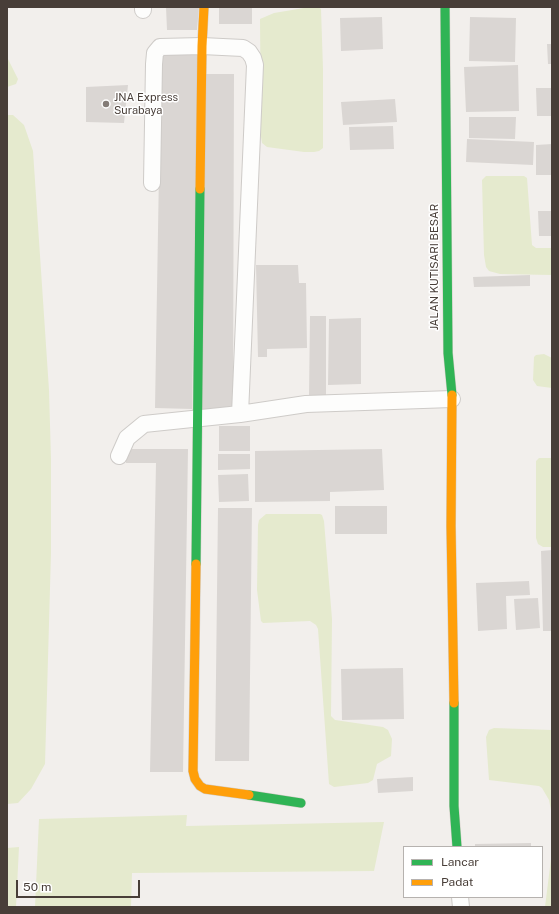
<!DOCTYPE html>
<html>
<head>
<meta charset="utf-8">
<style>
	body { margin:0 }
	#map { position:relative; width:559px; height:914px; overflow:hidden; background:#f2efec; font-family:"Public Sans",sans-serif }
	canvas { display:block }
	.frame { position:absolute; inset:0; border:8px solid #483e38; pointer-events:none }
	.legend { position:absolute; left:403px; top:846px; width:140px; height:52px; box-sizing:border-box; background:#fff; border:1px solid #b6b2af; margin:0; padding:5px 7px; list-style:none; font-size:12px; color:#483e38 }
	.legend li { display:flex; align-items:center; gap:8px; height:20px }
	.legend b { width:20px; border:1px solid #b6b2af }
	.scale { position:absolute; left:16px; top:880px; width:124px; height:18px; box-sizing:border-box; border:2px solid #483e38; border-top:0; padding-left:5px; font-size:12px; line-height:14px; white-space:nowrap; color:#483e38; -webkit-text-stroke:3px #fff; paint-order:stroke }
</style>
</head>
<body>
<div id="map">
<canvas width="559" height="914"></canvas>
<div class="frame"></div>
<ul class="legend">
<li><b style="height:5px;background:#30b455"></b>Lancar</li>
<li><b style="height:5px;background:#ff9f0a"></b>Padat</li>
</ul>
<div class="scale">50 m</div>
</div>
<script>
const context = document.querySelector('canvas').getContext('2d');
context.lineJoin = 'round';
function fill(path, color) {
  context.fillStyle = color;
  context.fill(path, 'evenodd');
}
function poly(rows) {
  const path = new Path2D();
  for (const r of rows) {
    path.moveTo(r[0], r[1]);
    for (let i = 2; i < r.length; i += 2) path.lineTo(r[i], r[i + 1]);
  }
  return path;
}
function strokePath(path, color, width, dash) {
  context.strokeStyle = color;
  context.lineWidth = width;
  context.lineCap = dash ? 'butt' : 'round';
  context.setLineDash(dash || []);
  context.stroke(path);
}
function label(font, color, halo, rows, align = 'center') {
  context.font = font + ' "Public Sans",sans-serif';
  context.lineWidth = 3;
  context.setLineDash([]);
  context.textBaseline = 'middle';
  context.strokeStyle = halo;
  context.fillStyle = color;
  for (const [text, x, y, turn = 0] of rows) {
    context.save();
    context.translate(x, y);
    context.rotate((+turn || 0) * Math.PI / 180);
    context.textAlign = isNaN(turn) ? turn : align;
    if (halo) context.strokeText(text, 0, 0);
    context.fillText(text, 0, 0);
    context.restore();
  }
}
fill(poly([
	[310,7,318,7,321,9,323,69,323,148,319,151,314,152,304,152,267,147,262,143,261,137,260,19,274,13],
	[7,57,18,79,16,84,7,87],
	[7,115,13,115,24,125,33,151,49,390,51,459,51,553,45,764,31,789,18,803,7,804],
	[486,176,524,176,527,178,532,245,536,248,552,248,552,275,500,274,489,271,486,267,484,255,483,219,482,180],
	[544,354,552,358,552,388,537,386,533,380,534,357,536,355],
	[539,458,552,458,552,547,543,547,538,544,536,538,536,461],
	[266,514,320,514,322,515,324,521,332,619,331,716,335,720,383,727,388,730,392,739,391,756,377,764,373,780,368,783,334,787,329,784,318,629,316,625,310,621,263,623,261,621,257,590,258,525,259,520],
	[494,728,552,730,552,907,545,907,551,859,551,810,549,800,542,788,539,786,489,780,486,737,489,730],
	[187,815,186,826,384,822,374,871,132,873,131,907,35,907,39,819],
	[19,847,16,907,7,907,7,848]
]), '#e5eace');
fill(poly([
	[166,7,199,7,197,30,167,30],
	[219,7,252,7,252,24,219,24],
	[382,17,383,49,341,51,340,18],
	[470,17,516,18,515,62,469,61],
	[547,44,552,44,552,64,548,64],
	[161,53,198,53,192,409,155,408],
	[518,65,519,111,466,112,464,67],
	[202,74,234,74,233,410,202,410],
	[128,85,124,123,86,122,86,87],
	[536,88,552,88,552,116,537,116],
	[395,99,397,122,343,125,341,102],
	[469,117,516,117,515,139,469,138],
	[393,126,394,149,350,150,349,127],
	[467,139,534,142,533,165,466,162],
	[552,144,552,175,536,175,536,145],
	[538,211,552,211,552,236,539,236],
	[256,265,298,265,299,283,306,283,307,348,267,349,267,357,258,357],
	[530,275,530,286,474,287,473,277],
	[310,316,326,316,326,396,309,396],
	[361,318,361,384,328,385,329,319],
	[219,426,250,426,250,451,219,451],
	[126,449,188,449,183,772,150,772,156,463,126,463],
	[382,449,384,490,330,492,330,501,255,502,255,451],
	[218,454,250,454,250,469,218,470],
	[248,474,249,501,219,502,218,475],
	[335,506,387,506,387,534,335,534],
	[218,508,252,508,249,761,215,761],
	[552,550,552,631,543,631,541,551],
	[529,581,530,595,506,596,507,629,478,631,476,583],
	[538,598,540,628,516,630,514,599],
	[403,668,404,719,342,720,341,669],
	[413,777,413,791,378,793,377,779],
	[531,843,531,847,475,847,475,844]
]), '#dad6d3');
const street = poly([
	[143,7,143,10],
	[240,414,306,404,452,399],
	[119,456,127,438,144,424,240,414,255,65,253,58,249,52,243,48,202,46,160,47,155,53,154,64,152,183],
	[460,897,461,907]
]);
const fast = poly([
	[445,7,448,353,452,395],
	[196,564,200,189],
	[454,703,454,806,457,847],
	[249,795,301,803]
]);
const slow = poly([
	[200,189,202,46,204,7],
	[452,395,451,526,454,703],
	[196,564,193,771,195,779,200,786,205,789,249,795]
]);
strokePath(street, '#cecbc8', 18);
strokePath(fast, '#d2ccc5', 10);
strokePath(slow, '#d2ccc5', 10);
strokePath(street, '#fdfdfc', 16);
strokePath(fast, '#30b455', 9);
strokePath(slow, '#ff9f0a', 9);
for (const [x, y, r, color] of [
	[106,104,4,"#847c77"]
]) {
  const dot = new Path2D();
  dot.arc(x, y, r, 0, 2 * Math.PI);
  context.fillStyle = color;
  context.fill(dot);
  strokePath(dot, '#fff', 1.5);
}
label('11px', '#483e38', '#fff', [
	["JNA Express",114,98],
	["Surabaya",114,111]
], 'left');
label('11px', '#483e38', '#fff', [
	["JALAN KUTISARI BESAR",435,267,-90]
]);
</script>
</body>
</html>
